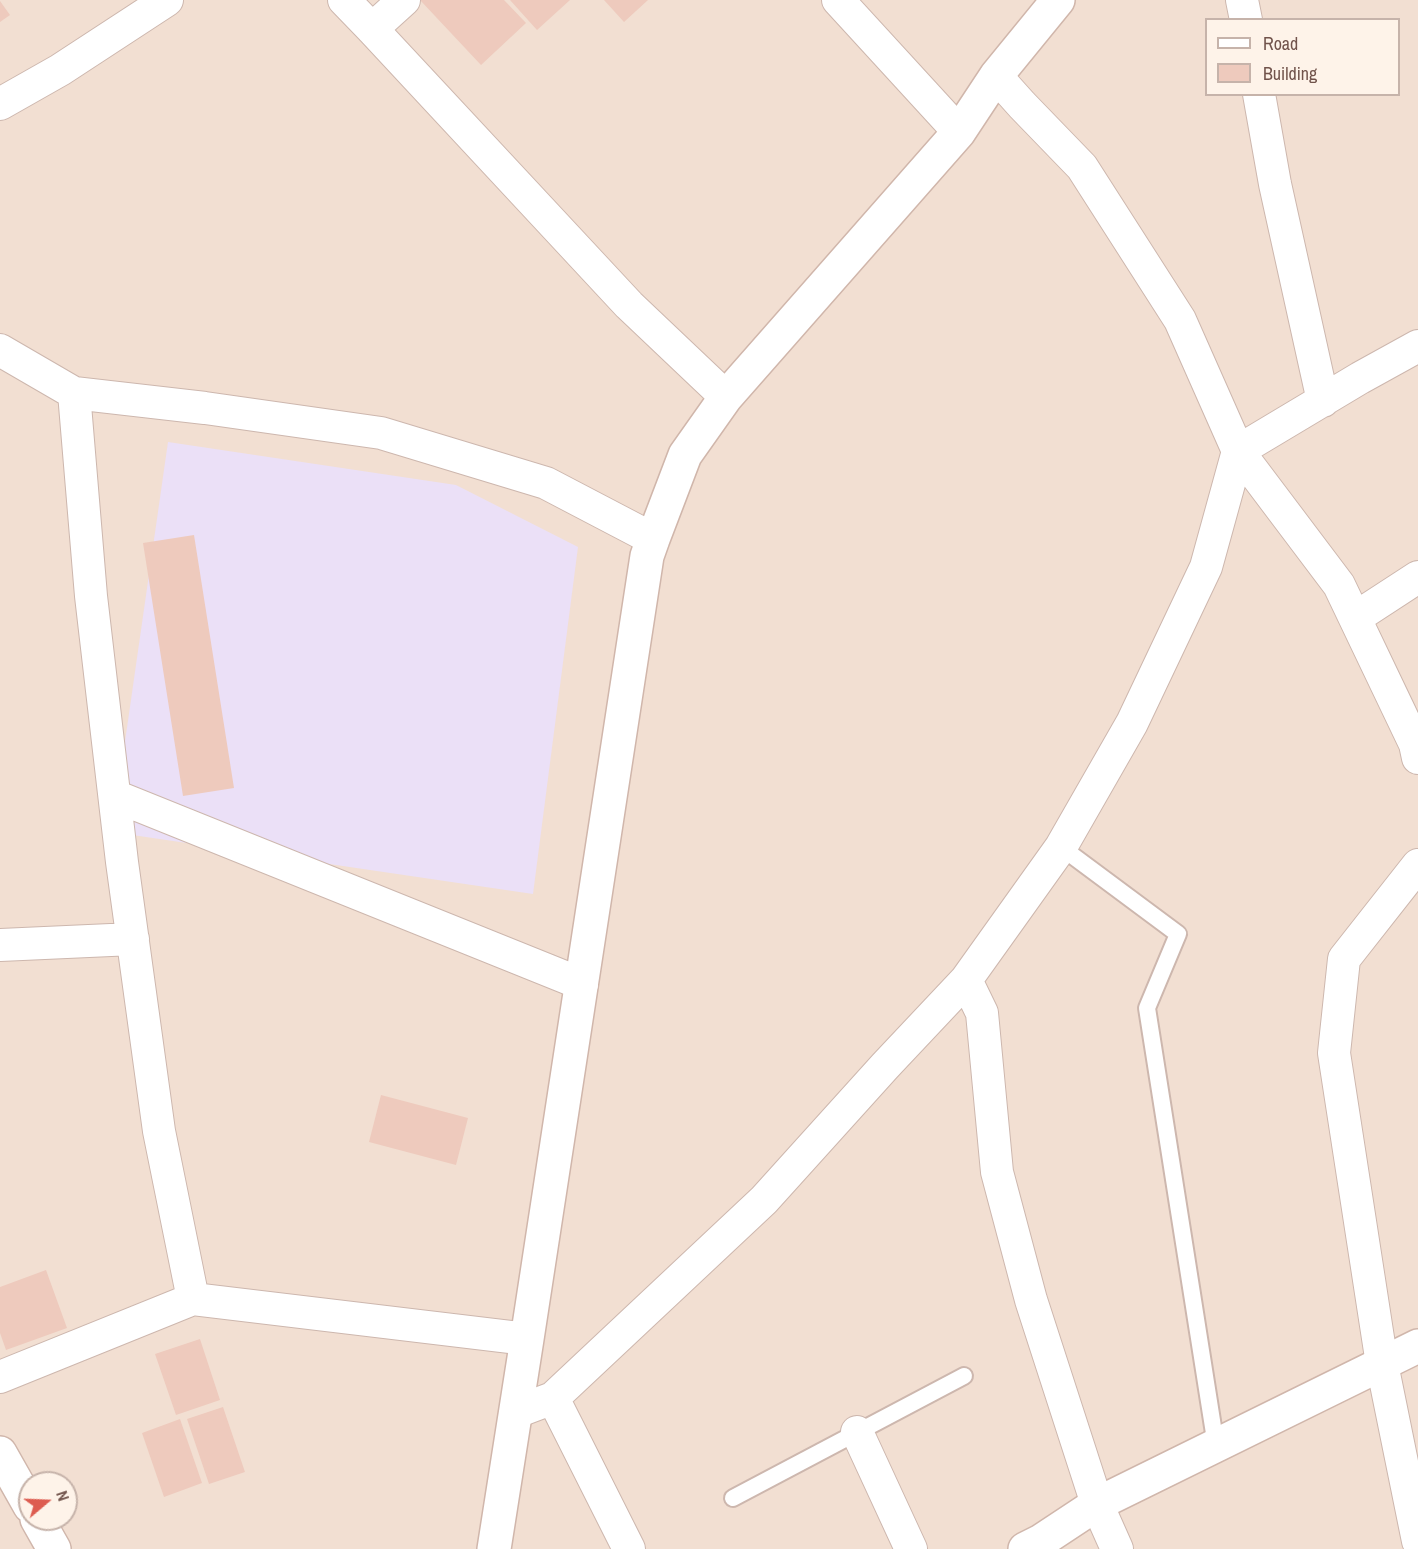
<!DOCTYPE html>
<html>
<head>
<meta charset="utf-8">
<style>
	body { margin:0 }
	#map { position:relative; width:1418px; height:1549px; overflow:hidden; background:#fbeee3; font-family:"Archivo Narrow",sans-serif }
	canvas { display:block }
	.legend { position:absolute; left:1205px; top:18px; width:195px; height:78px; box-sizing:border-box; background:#fef3e9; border:2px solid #c6b3aa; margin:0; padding:8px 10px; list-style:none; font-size:18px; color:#71534b }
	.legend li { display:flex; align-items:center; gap:12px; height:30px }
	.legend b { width:30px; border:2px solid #c6b3aa }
	.north { position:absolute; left:18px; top:1471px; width:60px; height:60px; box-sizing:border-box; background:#fef3e9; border:2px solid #c6b3aa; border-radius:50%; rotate:71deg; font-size:16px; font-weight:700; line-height:24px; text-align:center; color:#71534b }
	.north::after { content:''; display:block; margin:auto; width:21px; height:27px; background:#dd5c50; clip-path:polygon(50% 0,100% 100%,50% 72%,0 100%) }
</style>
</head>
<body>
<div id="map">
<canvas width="1418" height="1549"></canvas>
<ul class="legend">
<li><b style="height:8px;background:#fff"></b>Road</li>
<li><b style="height:16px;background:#eecabd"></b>Building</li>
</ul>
<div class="north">N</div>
</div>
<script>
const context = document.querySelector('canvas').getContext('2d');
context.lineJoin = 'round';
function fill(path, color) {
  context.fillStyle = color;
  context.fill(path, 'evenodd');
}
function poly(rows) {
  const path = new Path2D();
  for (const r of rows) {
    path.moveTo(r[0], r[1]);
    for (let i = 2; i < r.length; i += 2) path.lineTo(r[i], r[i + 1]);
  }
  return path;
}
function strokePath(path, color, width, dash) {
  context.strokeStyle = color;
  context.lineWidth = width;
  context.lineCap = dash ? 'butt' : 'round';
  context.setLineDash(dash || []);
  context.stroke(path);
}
fill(poly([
	[0,0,1418,0,1418,1549,0,1549],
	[1206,20,1398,20,1398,94,1206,94],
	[30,1483,66,1483,66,1519,30,1519]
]), '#f2dfd2');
fill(poly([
	[168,442,456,485,578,547,533,894,112,832]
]), '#ebe0f7');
fill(poly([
	[420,0,504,0,526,23,481,65],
	[510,0,570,0,537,30],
	[604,0,648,0,624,22],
	[0,1,10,15,0,22],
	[194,535,234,788,183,796,143,543],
	[381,1095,468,1118,456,1165,369,1142],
	[46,1270,67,1328,6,1350,0,1333,0,1287],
	[200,1339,220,1400,176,1415,155,1354],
	[223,1407,245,1472,209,1484,187,1419],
	[180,1419,202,1483,164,1497,142,1433]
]), '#eecabd');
const lane = poly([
	[1061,847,1178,934,1147,1008,1216,1446],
	[733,1498,964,1376]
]);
const street = poly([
	[344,0,372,29,629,305,726,397],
	[838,0,959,132],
	[1242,0,1246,20],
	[372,29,404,0],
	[996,76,1022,105,1082,167,1180,320,1238,451,1339,585,1415,744,1418,758],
	[1259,94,1275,184,1323,401],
	[0,104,60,70,167,0],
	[0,350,74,393,91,596,122,862,159,1131,193,1299,0,1377],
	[74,393,205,408,381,433,546,483,653,539],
	[1355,618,1418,577],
	[115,796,582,984],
	[1418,865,1344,959,1334,1053,1382,1364,1418,1541],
	[0,945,133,939],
	[966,980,982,1013,997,1172,1031,1300,1097,1504,1117,1549],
	[193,1299,527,1339],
	[553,1398,629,1549],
	[516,1412,553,1398,764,1200,885,1066,966,980,1061,847,1132,723,1206,567,1238,451,1360,378,1418,346],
	[857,1432,911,1549]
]);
const secondary = poly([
	[0,1453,30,1506],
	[37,1519,54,1549],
	[494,1549,527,1339,647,556,653,539,685,455,726,397,959,132,996,76,1058,0],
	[1025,1549,1041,1541,1097,1504,1418,1346]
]);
strokePath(lane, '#cdb7ae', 20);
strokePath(street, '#cdb7ae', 34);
strokePath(secondary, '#d0b6ab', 36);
strokePath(lane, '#fff', 16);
strokePath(street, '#fff', 32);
strokePath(secondary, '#fff', 33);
</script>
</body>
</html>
